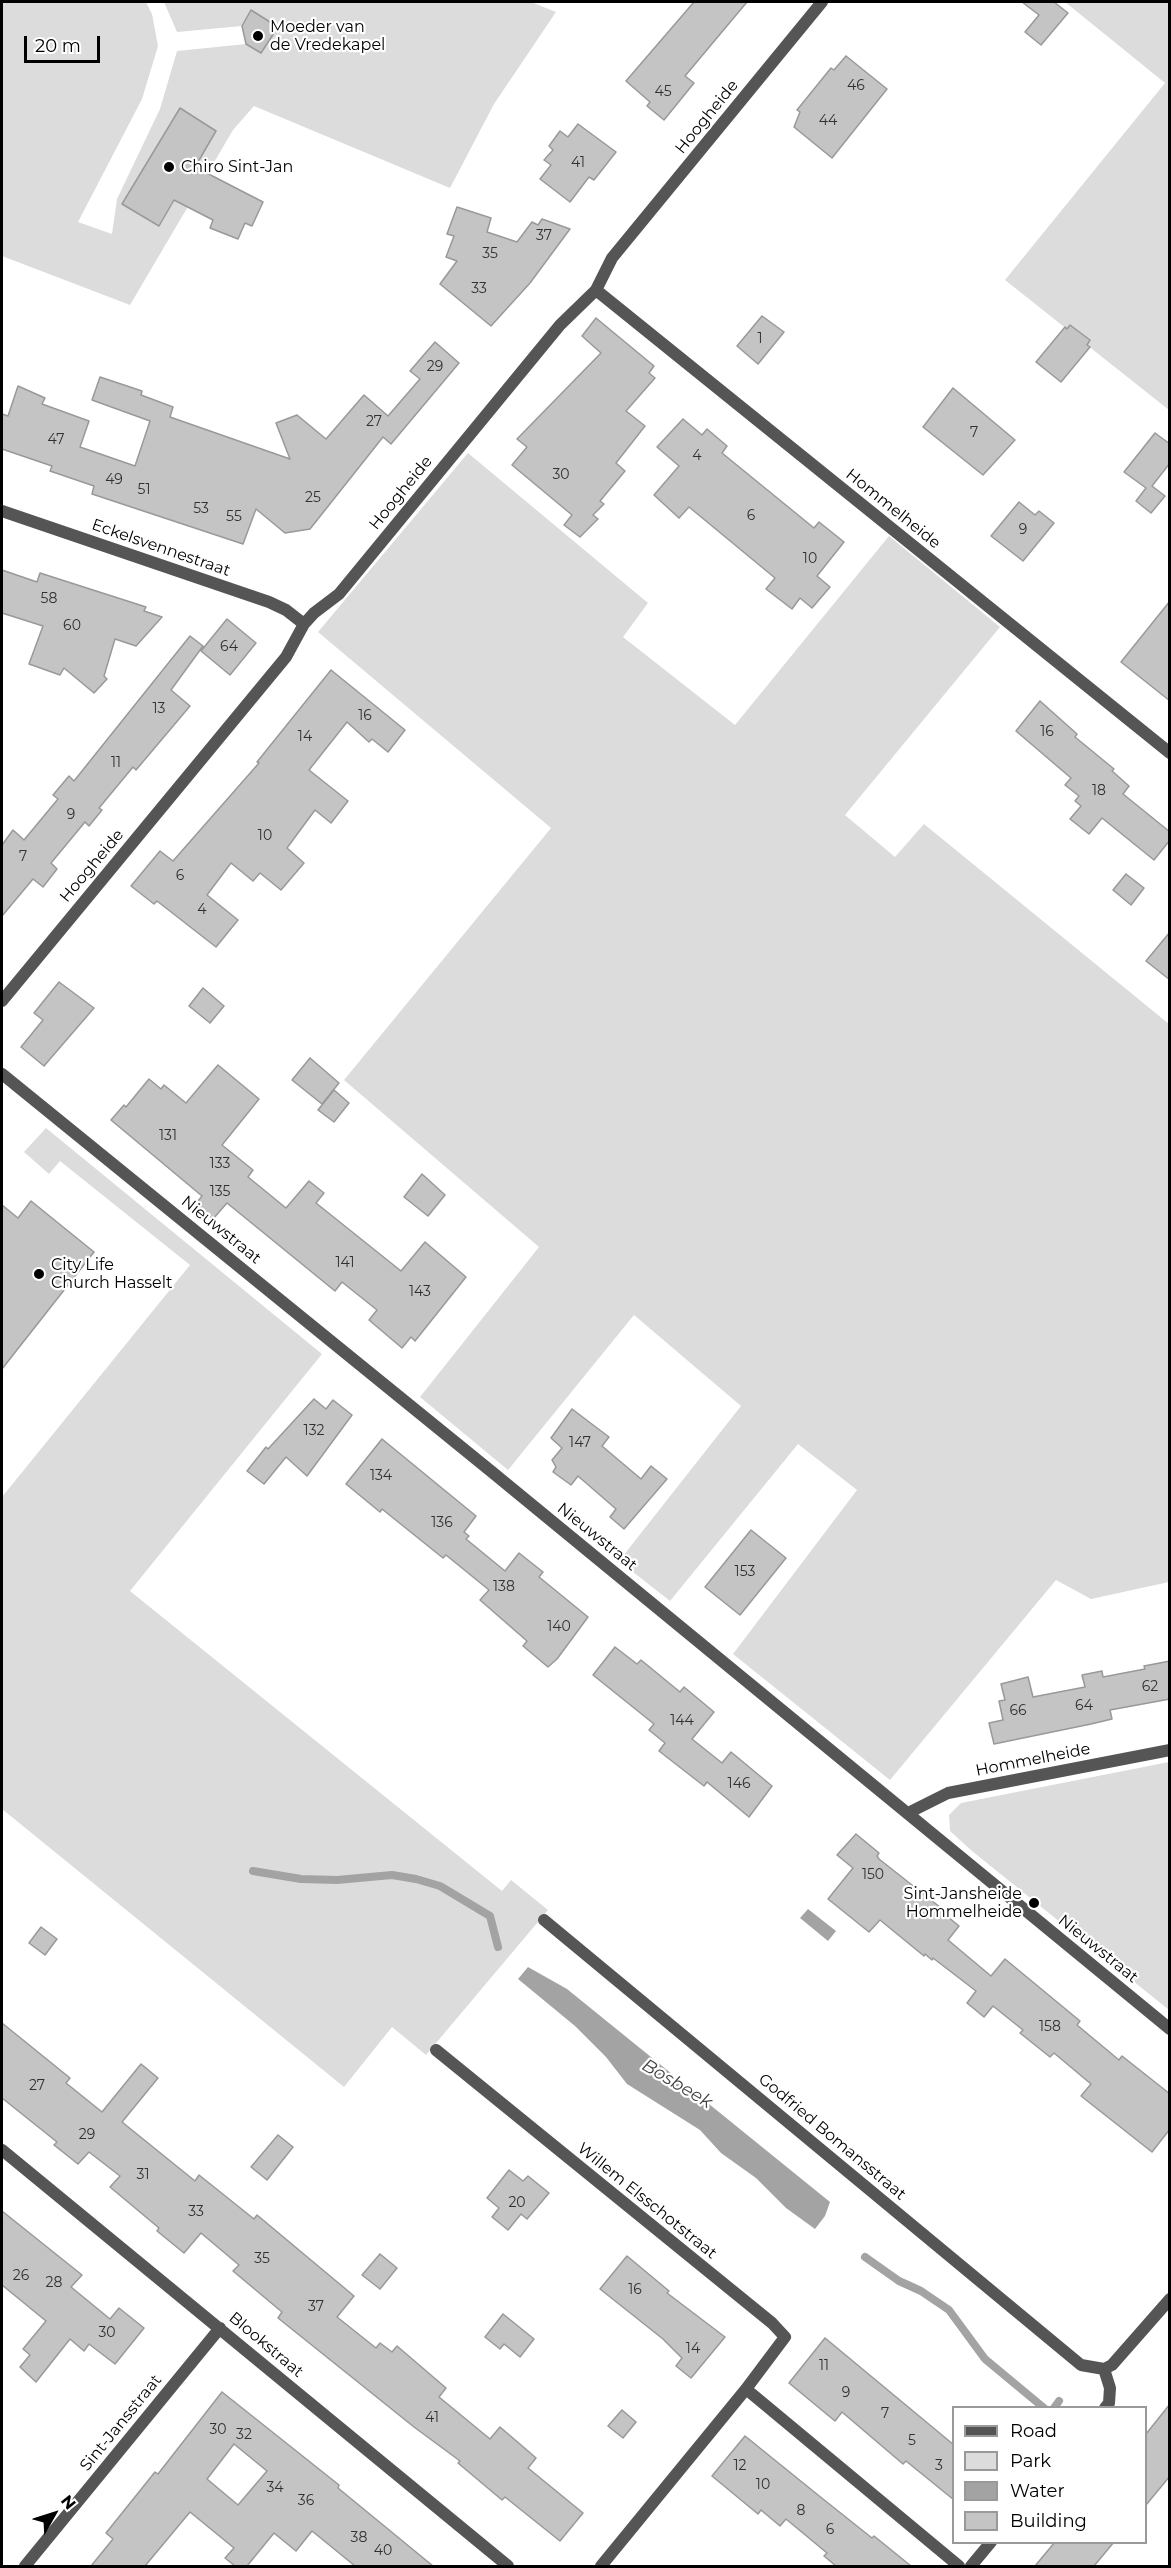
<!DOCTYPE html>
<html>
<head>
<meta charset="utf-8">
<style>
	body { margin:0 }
	#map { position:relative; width:1171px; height:2568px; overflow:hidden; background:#fff; font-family:Montserrat,sans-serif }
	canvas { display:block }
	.frame { position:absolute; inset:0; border:3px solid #000; pointer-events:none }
	.legend { position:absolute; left:952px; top:2406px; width:195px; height:138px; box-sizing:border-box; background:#fff; border:2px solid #999; margin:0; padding:8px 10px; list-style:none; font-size:18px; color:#000 }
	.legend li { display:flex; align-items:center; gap:12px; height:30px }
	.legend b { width:30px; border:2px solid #999 }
	.north { position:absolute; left:24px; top:2484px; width:60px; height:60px; -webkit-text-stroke:4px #fff; paint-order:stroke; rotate:51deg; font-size:16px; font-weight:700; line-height:24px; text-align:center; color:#000 }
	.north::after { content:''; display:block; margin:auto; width:21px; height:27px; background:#000; clip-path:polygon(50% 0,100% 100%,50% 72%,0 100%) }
	.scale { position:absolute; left:24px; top:36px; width:76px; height:27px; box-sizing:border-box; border:3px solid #000; border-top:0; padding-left:8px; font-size:18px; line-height:21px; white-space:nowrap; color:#000; -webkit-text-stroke:4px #fff; paint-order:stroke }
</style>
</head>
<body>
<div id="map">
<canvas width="1171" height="2568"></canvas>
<div class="frame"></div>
<ul class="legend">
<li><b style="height:8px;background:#555"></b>Road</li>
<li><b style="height:16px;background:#dcdcdc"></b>Park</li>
<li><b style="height:16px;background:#a3a3a3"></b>Water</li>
<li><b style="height:16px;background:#c4c4c4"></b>Building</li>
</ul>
<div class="north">N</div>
<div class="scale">20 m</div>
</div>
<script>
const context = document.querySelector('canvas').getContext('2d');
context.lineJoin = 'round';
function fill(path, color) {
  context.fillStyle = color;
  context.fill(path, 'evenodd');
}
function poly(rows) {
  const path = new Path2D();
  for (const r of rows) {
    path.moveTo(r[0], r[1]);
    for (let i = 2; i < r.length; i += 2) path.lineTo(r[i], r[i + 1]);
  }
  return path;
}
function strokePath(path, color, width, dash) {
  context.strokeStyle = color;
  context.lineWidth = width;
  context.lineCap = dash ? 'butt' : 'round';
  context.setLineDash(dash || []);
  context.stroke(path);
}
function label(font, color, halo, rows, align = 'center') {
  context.font = font + ' Montserrat,sans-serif';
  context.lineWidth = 4.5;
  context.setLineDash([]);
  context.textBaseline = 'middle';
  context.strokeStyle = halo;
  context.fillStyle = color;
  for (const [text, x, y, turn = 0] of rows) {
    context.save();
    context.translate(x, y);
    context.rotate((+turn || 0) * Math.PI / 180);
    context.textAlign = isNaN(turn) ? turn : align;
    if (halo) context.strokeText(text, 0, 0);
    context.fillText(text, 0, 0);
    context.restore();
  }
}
fill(poly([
	[2,2,146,2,152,14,158,46,142,99,78,222,112,234,117,199,160,109,177,51,246,44,242,26,177,32,164,2,531,2,556,12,494,104,450,188,254,106,233,130,130,305,2,256],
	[1065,2,1169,2,1169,410,1005,280,1165,83],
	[468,453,648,603,623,637,735,725,889,536,1000,627,845,815,895,857,924,824,1169,1024,1169,1582,1091,1599,1056,1580,890,1780,733,1654,857,1490,798,1444,670,1601,619,1561,741,1406,634,1315,508,1470,420,1397,539,1247,344,1080,551,828,318,632],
	[46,1128,322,1354,130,1591,502,1891,511,1880,548,1910,426,2055,392,2027,344,2087,2,1809,2,1497,190,1265,60,1161,49,1174,24,1152],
	[1169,1762,1170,1762,1169,2010,972,1851,950,1831,949,1815,961,1803]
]), '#dcdcdc');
fill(poly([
	[808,1909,836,1931,828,1941,800,1918],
	[528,1967,567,1989,830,2202,825,2216,815,2229,786,2208,756,2178,721,2153,700,2130,627,2084,606,2057,575,2026,518,1979]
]), '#a3a3a3');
strokePath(poly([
	[253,1871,301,1879,337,1880,392,1875,416,1879,440,1886,490,1916,498,1947],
	[865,2257,899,2281,921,2291,949,2310,985,2359,1044,2408],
	[1054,2408,1059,2401]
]), '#a3a3a3', 8);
const building = poly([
	[694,2,747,2,685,76,694,83,664,120,647,106,650,102,626,81,694,2],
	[1022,2,1054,2,1068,13,1041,45,1025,32,1039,15,1022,2],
	[251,10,278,27,261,53,246,44,242,26,251,10],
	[846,56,887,89,832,158,794,127,800,112,797,110,831,68,834,70,846,56],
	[180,108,216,131,195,167,263,202,252,226,245,223,238,239,210,228,213,220,174,200,159,226,122,204,180,108],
	[578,124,616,152,594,180,589,177,570,202,540,179,551,165,544,160,553,150,549,146,560,131,568,137,578,124],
	[457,207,491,218,487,232,517,242,532,222,538,225,542,219,570,229,530,283,491,326,440,284,457,261,446,257,454,236,447,234,457,207],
	[762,316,784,332,758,364,737,346,762,316],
	[596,318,654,366,649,373,655,378,626,411,645,426,616,463,625,471,600,501,604,504,593,515,598,519,580,537,564,525,572,515,512,465,527,447,517,439,601,353,582,336,596,318],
	[1070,325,1090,340,1087,345,1090,347,1061,382,1036,362,1065,327,1067,329,1070,325],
	[435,342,459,363,391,444,383,437,310,529,285,533,256,509,243,544,92,494,94,486,50,471,52,466,2,449,2,414,8,416,18,386,45,398,42,404,89,421,80,447,135,466,150,421,92,400,100,377,142,391,141,395,173,407,170,417,290,459,276,423,297,415,326,439,364,395,388,416,420,379,410,371,435,342],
	[953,388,1015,440,983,475,923,427,953,388],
	[683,419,702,435,707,429,727,446,722,453,814,528,819,522,844,542,817,576,830,587,812,608,800,598,792,609,766,589,775,578,689,507,679,518,654,495,679,466,657,447,683,419],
	[1155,433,1170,444,1170,463,1152,486,1165,496,1151,513,1136,501,1146,488,1124,472,1155,433],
	[1019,502,1035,515,1039,511,1054,523,1023,561,991,536,1019,502],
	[2,570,37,582,40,573,146,607,144,611,162,617,136,646,115,639,104,676,107,679,94,693,64,668,60,675,29,664,43,626,2,613,2,570],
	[1170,601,1170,701,1121,662,1170,601],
	[227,619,256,643,230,675,201,651,227,619],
	[190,636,203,646,171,690,190,706,136,770,133,767,99,808,102,810,89,826,85,822,51,863,57,869,43,887,33,879,2,916,2,845,13,830,24,840,58,799,53,795,69,776,74,781,190,636],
	[331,670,405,730,388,752,372,739,369,742,347,722,309,770,348,801,331,823,315,810,287,848,304,863,281,890,260,873,253,881,231,863,207,895,238,920,216,947,157,901,154,904,131,886,160,851,173,861,259,763,257,762,331,670],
	[1040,701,1077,734,1075,737,1114,769,1112,771,1129,786,1123,794,1170,832,1170,840,1154,860,1102,818,1089,834,1070,819,1081,806,1075,801,1079,796,1065,785,1071,778,1016,731,1040,701],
	[1126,874,1144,888,1131,905,1113,890,1126,874],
	[1170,932,1170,980,1146,961,1170,932],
	[59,982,94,1008,44,1066,21,1047,43,1020,34,1013,59,982],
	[203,988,224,1006,210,1023,189,1006,203,988],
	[310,1058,339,1083,322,1104,292,1080,310,1058],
	[218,1065,259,1099,222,1145,253,1170,248,1177,286,1208,309,1181,324,1193,316,1203,401,1271,425,1242,466,1277,415,1341,411,1337,402,1348,369,1320,377,1310,342,1282,335,1291,227,1203,213,1219,195,1205,202,1196,111,1120,124,1105,126,1107,149,1079,161,1089,164,1085,186,1103,218,1065],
	[334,1090,349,1103,334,1122,318,1110,334,1090],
	[422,1174,445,1195,428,1216,404,1197,422,1174],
	[31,1201,94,1252,2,1369,2,1205,18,1218,31,1201],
	[314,1399,326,1409,333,1400,352,1415,307,1476,286,1457,264,1484,247,1471,266,1447,268,1449,314,1399],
	[572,1409,609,1437,602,1446,641,1479,651,1466,667,1479,624,1529,610,1517,616,1509,578,1476,571,1485,553,1472,556,1467,552,1460,562,1448,551,1438,572,1409],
	[382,1439,476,1516,464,1532,469,1536,466,1539,505,1571,519,1553,543,1572,539,1577,588,1617,557,1659,548,1667,523,1646,527,1641,480,1600,489,1590,446,1555,443,1558,382,1509,380,1512,346,1484,382,1439],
	[751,1530,786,1558,740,1615,705,1587,751,1530],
	[615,1647,637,1664,641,1660,680,1692,684,1687,714,1712,692,1739,722,1763,731,1752,772,1786,749,1817,707,1782,704,1786,659,1751,665,1743,649,1730,654,1724,593,1675,615,1647],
	[1170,1661,1170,1699,1110,1710,1112,1719,1091,1724,994,1744,989,1723,1003,1720,999,1701,1005,1700,1001,1684,1028,1677,1033,1697,1085,1687,1082,1675,1102,1671,1103,1677,1145,1669,1144,1666,1170,1661],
	[856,1834,879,1853,877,1856,879,1859,950,1915,948,1917,959,1926,948,1940,991,1976,1005,1959,1080,2021,1077,2025,1119,2060,1122,2056,1170,2094,1170,2129,1152,2152,1081,2096,1091,2084,1054,2053,1050,2057,1020,2033,1023,2030,993,2006,984,2017,967,2003,976,1991,933,1958,932,1960,925,1954,924,1956,880,1920,869,1932,828,1899,853,1868,837,1855,856,1834],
	[41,1927,57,1939,45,1955,29,1943,41,1927],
	[2,2023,70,2078,66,2083,102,2112,141,2064,158,2078,122,2122,195,2181,199,2175,254,2219,257,2215,354,2296,337,2317,376,2348,380,2343,392,2352,397,2346,446,2388,439,2397,490,2439,500,2427,528,2451,536,2458,528,2468,583,2513,560,2541,505,2497,502,2500,458,2463,460,2461,414,2427,278,2318,282,2312,233,2271,239,2265,201,2233,184,2253,157,2231,159,2228,110,2187,120,2176,89,2152,78,2164,54,2145,57,2142,2,2098,2,2023],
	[278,2135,293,2147,267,2180,251,2167,278,2135],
	[509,2170,523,2181,528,2176,549,2193,527,2219,521,2214,508,2230,492,2217,499,2208,487,2198,509,2170],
	[2,2211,82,2275,71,2287,110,2319,119,2308,144,2328,115,2364,89,2344,84,2351,70,2339,36,2382,20,2367,30,2355,23,2349,46,2321,2,2285,2,2211],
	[380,2254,397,2268,380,2289,362,2275,380,2254],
	[627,2256,669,2291,667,2293,725,2337,691,2378,676,2366,682,2358,663,2339,600,2289,627,2256],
	[503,2314,534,2339,520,2357,504,2344,500,2349,485,2337,503,2314],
	[825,2338,954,2445,954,2500,906,2461,903,2464,842,2412,835,2421,789,2383,825,2338],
	[222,2392,339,2485,338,2488,433,2566,355,2566,312,2531,296,2551,274,2533,247,2566,235,2566,225,2558,234,2548,190,2512,145,2566,91,2566,113,2539,106,2533,155,2472,158,2474,222,2392],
	[234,2444,267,2471,238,2505,207,2479,234,2444],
	[1170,2404,1170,2476,1146,2505,1146,2434,1170,2404],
	[622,2410,636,2422,623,2438,608,2426,622,2410],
	[745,2436,818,2495,872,2538,874,2536,911,2566,836,2566,824,2556,827,2553,786,2519,780,2526,761,2510,758,2514,712,2476,745,2436],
	[1055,2542,1114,2542,1094,2566,1035,2566,1055,2542]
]);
fill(building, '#c4c4c4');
strokePath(building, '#999', 1.5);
strokePath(poly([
	[596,290,1170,753],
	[2,511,269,602,286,610,304,624],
	[2,1001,286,657,304,624,314,613,339,594,560,325,596,290,612,258,822,2],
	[2,1074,492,1472,1170,2029],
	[908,1813,948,1793,1170,1750],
	[544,1920,1081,2365,1104,2369,1112,2365,1170,2299],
	[436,2050,772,2323,785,2337,746,2389,601,2566],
	[2,2150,508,2566],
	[1104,2369,1110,2388,1109,2403,1105,2408],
	[746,2389,959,2566],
	[25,2566,220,2328],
	[971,2566,991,2542]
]), '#555', 12);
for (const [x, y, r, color] of [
	[258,36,6,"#000"],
	[169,167,6,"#000"],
	[39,1274,6,"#000"],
	[1034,1903,6,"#000"]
]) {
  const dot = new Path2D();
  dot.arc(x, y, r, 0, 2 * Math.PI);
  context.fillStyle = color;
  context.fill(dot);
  strokePath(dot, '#fff', 2);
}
label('14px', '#313131', null, [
	["46",856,86],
	["45",663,92],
	["44",828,121],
	["41",578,163],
	["37",544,236],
	["35",490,254],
	["33",479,289],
	["1",760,339],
	["29",435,367],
	["27",374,422],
	["7",974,433],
	["47",56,440],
	["4",697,456],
	["30",561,475],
	["49",114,480],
	["51",144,490],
	["25",313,498],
	["53",201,509],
	["6",751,516],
	["55",234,517],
	["9",1023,530],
	["10",810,559],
	["58",49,599],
	["60",72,626],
	["64",229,647],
	["13",159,709],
	["16",365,716],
	["16",1047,732],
	["14",305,737],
	["11",116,763],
	["18",1099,791],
	["9",71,815],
	["10",265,836],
	["7",23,857],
	["6",180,876],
	["4",202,910],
	["131",168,1136],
	["133",220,1164],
	["135",220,1192],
	["141",345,1263],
	["143",420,1292],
	["132",314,1431],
	["147",580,1443],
	["134",381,1476],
	["136",442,1523],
	["153",745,1572],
	["138",504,1587],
	["140",559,1627],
	["62",1150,1687],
	["64",1084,1706],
	["66",1018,1711],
	["144",682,1721],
	["146",739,1784],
	["150",873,1875],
	["158",1050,2027],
	["27",37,2086],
	["29",87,2135],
	["31",143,2175],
	["20",517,2203],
	["33",196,2212],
	["35",262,2259],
	["26",21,2276],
	["28",54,2283],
	["16",635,2290],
	["37",316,2307],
	["30",107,2333],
	["14",693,2349],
	["11",824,2366],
	["9",846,2393],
	["7",885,2414],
	["41",432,2418],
	["30",218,2430],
	["32",244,2435],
	["5",912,2441],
	["12",740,2466],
	["3",939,2466],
	["10",763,2485],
	["34",275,2488],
	["36",306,2501],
	["8",801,2511],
	["6",830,2530],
	["38",359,2538],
	["40",383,2551]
]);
label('16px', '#000', '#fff', [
	["Moeder van",270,27],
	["de Vredekapel",270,45],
	["Chiro Sint-Jan",181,167],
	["City Life",51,1265],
	["Church Hasselt",51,1283],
	["Sint-Jansheide",1022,1894,"right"],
	["Hommelheide",1022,1912,"right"]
], 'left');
label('16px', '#000', '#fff', [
	["Hoogheide",707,117,-51],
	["Hoogheide",401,493,-51],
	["Hommelheide",893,509,39],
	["Eckelsvennestraat",161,548,19],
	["Hoogheide",92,866,-50],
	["Nieuwstraat",221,1230,39],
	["Nieuwstraat",597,1537,39],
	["Hommelheide",1033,1760,-11],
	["Nieuwstraat",1098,1949,39],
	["Godfried Bomansstraat",832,2137,40],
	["Willem Elsschotstraat",647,2201,39],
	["Blookstraat",266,2345,40],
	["Sint-Jansstraat",121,2423,-51]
]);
label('italic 18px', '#444', '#fff', [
	["Bosbeek",677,2084,31]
]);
</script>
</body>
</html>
